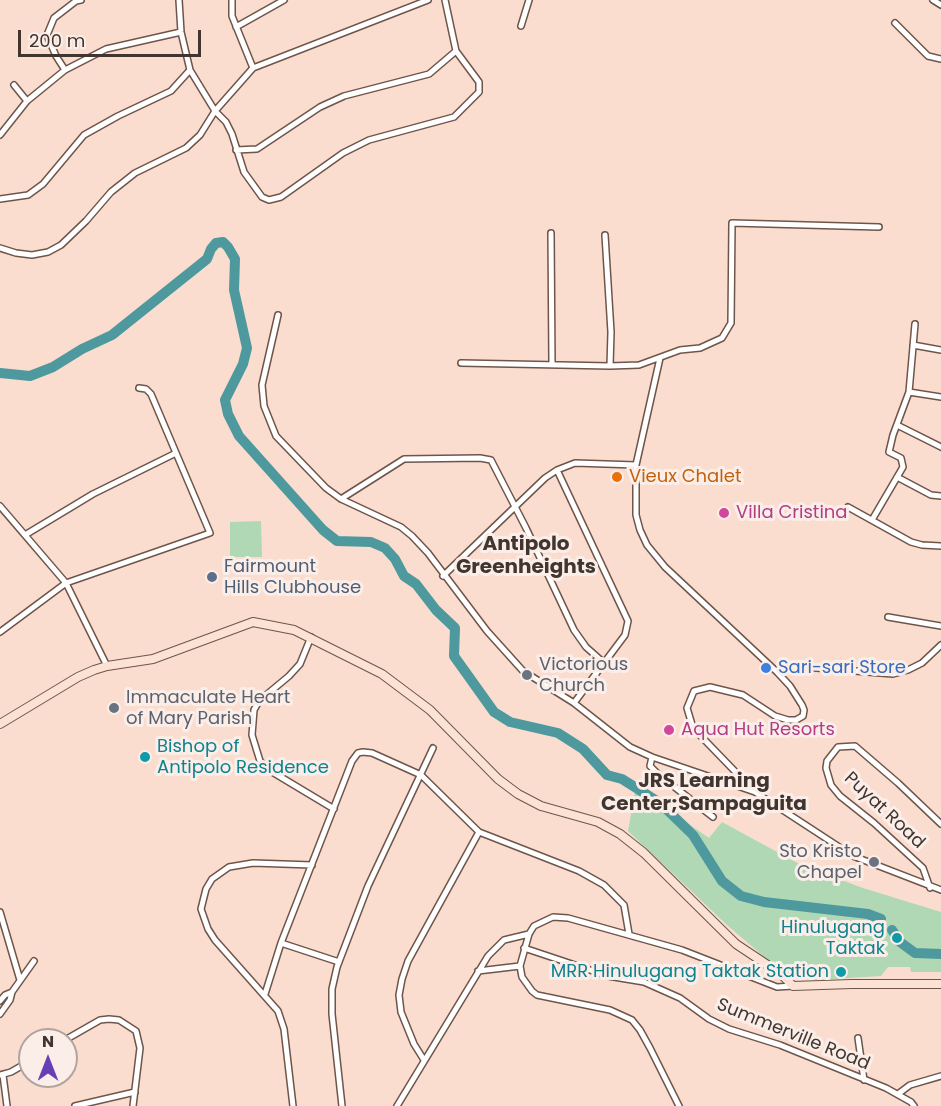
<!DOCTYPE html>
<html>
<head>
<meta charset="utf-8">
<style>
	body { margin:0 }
	#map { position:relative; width:941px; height:1106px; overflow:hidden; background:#fbddd0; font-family:Poppins,sans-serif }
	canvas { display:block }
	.north { position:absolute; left:18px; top:1028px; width:60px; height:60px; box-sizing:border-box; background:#fbeee9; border:2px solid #b1a49f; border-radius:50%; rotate:0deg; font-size:16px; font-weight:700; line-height:24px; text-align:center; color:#413530 }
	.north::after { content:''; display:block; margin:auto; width:21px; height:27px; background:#663fb7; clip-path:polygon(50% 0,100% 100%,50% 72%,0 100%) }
	.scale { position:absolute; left:18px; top:30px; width:183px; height:27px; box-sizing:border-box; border:3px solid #413530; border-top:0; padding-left:8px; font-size:18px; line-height:21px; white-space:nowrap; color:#413530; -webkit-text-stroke:4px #fbeee9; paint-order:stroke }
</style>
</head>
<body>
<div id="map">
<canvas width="941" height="1106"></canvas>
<div class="north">N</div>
<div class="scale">200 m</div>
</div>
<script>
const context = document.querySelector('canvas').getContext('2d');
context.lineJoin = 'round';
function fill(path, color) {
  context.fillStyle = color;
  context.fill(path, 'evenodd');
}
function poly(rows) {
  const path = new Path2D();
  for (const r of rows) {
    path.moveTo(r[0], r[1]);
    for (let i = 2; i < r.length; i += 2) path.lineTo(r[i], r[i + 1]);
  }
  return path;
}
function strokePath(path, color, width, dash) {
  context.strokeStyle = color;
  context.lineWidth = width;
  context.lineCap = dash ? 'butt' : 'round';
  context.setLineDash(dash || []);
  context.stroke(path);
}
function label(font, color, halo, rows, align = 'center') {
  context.font = font + ' Poppins,sans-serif';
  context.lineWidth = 6;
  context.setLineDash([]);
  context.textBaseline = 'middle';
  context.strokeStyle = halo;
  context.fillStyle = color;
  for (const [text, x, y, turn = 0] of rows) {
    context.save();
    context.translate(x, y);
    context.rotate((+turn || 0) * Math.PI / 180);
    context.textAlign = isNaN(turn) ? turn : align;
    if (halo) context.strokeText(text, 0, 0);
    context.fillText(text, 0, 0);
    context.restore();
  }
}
fill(poly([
	[261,521,262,557,230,557,230,522],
	[637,779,679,817,709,838,722,822,801,865,863,888,941,912,941,972,911,972,910,967,888,967,881,976,815,980,783,973,727,925,628,831]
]), '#b0d8b4');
strokePath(poly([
	[0,373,30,376,53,367,82,349,112,335,207,259,211,249,216,243,223,242,228,247,235,259,234,290,247,348,243,364,225,400,228,414,239,436,323,530,337,541,371,542,385,548,395,559,404,576,416,584,436,610,455,628,454,656,494,712,510,722,558,733,583,749,607,775,622,779,660,803,693,835,722,881,741,896,764,902,868,914,881,919],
	[892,930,900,942,915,953,941,954]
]), '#4e999d', 10);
const street = poly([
	[179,0,181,32,190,70,215,111,226,122,232,134,244,172,262,197,269,200,281,197,343,153,369,140,454,117,479,92,479,82,456,51,445,0],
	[232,0,232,16,253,68],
	[933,0,941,5],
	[895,23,928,56,941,59],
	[521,26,529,0],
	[236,27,284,0],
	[65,70,56,56,47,35,54,18,76,1,81,0],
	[14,85,27,101],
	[0,135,27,101,65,70,106,49,181,32],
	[236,150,257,149,320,107,344,96,429,74,456,51],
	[0,199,28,195,43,184,84,135,118,116,171,91,190,70],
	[551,233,552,365],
	[605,235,611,332,610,366],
	[0,248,16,253,32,255,48,252,61,245,86,221,111,192,135,173,186,148,200,135,215,111,253,68,428,0],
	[278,315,262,385,264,406,276,436,326,488,341,499,401,527,412,536,428,553,487,631,523,671,574,703,630,747,652,757,755,792,853,856,941,890],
	[913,345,941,350],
	[660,358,636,465,636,515,640,530,647,545,665,567,777,672,790,686,802,705,804,710,803,716,796,720,788,720,775,716,743,695,710,687,694,691,687,708,693,728,753,790],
	[461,363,610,366,639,365,680,350,700,348,722,338,731,323,732,223,879,227],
	[909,392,941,397],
	[897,425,941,447],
	[557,470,628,621,625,635,574,703],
	[897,477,931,495,941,496],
	[341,499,404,459,480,458,491,460,526,528,574,630,586,647,604,663],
	[0,506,66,583,107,666],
	[848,507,911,542,922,545,941,546],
	[872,520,903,467,901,458,889,452,893,435,909,392,915,324],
	[25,535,93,494,176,453],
	[443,576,545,478,557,470,575,463,636,465],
	[888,617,941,626],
	[0,632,66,583,210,533,151,394,146,389,139,388],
	[311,637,300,664,289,676,259,701,254,710,252,735,260,761,269,770,334,809],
	[777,672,804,667,893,674,908,670,922,663,941,645],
	[652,757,650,766,658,774,713,817],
	[930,888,923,868,874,823,840,796,831,785,826,768,827,761,838,747,855,746,898,783,941,824],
	[0,912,20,980],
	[281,943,339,962],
	[524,948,608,976,644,982,680,998,709,1019,729,1029,780,1045,886,1088,911,1102,914,1106],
	[478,971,520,966],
	[265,994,281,943,352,761,358,753,363,752,372,753,421,775,479,832,579,871,604,885,624,905,629,934],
	[0,1001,5,995,12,992,34,961],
	[0,1014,10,1000,12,992],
	[858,1038,864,1080],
	[65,1040,100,1020,109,1019,119,1020,136,1031,140,1048,133,1106],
	[424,1060,414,1044,401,1012,399,995,402,979,408,961,479,832],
	[0,1075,11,1072,30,1061],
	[3,1075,7,1106],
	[898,1094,910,1085,941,1076],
	[75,1106,135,1092],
	[293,1106,284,1029,278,1011,215,940,208,929,201,909,206,889,212,879,229,867,253,863,312,865],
	[342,1106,332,1014,332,989,337,967,368,886,433,748],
	[397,1106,488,956,504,940,529,934],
	[679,1106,650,1048,640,1030,632,1020,610,1010,537,995,532,991,522,977,520,966,529,934,534,926,553,917,568,918,682,950,777,987,793,986]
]);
const secondary = poly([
	[0,724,78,677,94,670,107,666,153,659,253,622,294,630,382,674,430,710,498,779,518,794,541,806,598,822,620,834,644,853,736,944,781,974,793,986,851,984,941,984]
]);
strokePath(street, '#6e554a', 8);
strokePath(secondary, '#6e554a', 10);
strokePath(street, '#fff', 5);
strokePath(secondary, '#fbe2d4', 8);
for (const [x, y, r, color] of [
	[617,477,6,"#e8710a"],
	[724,513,6,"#d1479c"],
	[212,577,6,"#5c6f8a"],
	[766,668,6,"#3f7fe0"],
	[527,675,6,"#6b7280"],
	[114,708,6,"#6b7280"],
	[669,730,6,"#d1479c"],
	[145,757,6,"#0f9aa8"],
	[874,862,6,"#6b7280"],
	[897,938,6,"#0f9aa8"],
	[841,972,6,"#0f9aa8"]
]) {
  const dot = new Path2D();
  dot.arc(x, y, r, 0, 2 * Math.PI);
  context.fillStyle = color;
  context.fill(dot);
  strokePath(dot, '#fbeee9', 2);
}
label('18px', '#c56008', '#fbeee9', [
	["Vieux Chalet",629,477]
], 'left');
label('18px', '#b23c85', '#fbeee9', [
	["Villa Cristina",736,513],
	["Aqua Hut Resorts",681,730]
], 'left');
label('18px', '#4e5e75', '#fbeee9', [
	["Fairmount",224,567],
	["Hills Clubhouse",224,588]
], 'left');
label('18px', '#5b616d', '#fbeee9', [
	["Victorious",539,665],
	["Church",539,686],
	["Immaculate Heart",126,698],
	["of Mary Parish",126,719],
	["Sto Kristo",862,852,"right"],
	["Chapel",862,873,"right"]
], 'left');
label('18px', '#366cbe', '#fbeee9', [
	["Sari-sari Store",778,668]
], 'left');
label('18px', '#0d838f', '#fbeee9', [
	["Bishop of",157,747,"left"],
	["Antipolo Residence",157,768,"left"],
	["Hinulugang",885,928],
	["Taktak",885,949],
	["MRR Hinulugang Taktak Station",829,972]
], 'right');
label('18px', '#413530', '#fbeee9', [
	["Puyat Road",884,811,43],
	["Summerville Road",793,1035,22]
]);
label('bold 20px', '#413530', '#fbeee9', [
	["Antipolo",526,545],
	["Greenheights",526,568],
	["JRS Learning",704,782],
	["Center;Sampaguita",704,805]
]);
</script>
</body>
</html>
